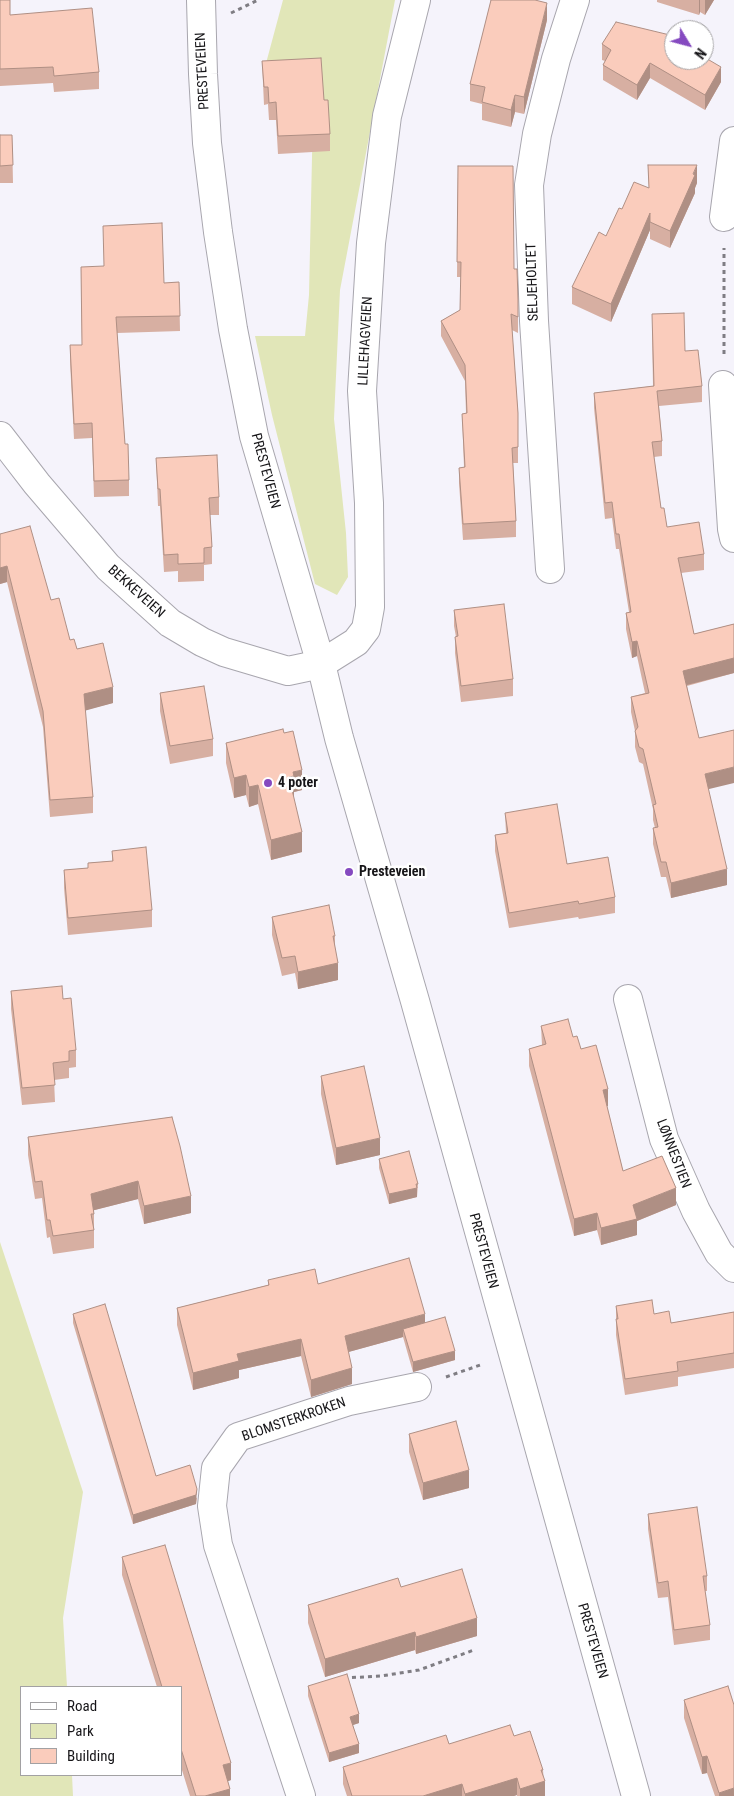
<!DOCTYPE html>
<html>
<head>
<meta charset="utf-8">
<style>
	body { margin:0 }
	#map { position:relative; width:734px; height:1796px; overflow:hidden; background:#f5f3fb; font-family:"Roboto Condensed",sans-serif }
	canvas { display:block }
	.legend { position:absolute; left:20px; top:1686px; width:162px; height:90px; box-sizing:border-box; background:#fff; border:1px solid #a2a1a3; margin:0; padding:6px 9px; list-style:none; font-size:15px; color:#161518 }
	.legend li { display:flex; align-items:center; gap:10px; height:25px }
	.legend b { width:25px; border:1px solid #a2a1a3 }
	.north { position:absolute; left:664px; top:20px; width:50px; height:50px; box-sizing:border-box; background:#fff; border:1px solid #a2a1a3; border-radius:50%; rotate:127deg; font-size:14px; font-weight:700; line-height:20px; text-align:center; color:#161518 }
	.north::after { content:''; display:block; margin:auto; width:18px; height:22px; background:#854ac0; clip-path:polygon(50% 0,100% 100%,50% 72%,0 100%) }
</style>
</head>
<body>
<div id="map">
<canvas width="734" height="1796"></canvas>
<ul class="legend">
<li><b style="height:6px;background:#fff"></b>Road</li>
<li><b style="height:14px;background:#e1e6b8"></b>Park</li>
<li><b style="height:14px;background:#faccbc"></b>Building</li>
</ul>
<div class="north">N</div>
</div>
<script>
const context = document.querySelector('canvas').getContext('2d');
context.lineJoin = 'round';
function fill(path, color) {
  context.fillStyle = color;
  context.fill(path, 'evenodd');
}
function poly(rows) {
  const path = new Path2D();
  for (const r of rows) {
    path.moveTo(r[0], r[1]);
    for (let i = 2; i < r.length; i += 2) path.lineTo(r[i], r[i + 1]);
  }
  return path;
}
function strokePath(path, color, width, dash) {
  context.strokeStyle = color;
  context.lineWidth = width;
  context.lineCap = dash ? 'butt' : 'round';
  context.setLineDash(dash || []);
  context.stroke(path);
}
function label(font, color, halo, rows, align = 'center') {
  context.font = font + ' "Roboto Condensed",sans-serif';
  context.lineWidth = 5;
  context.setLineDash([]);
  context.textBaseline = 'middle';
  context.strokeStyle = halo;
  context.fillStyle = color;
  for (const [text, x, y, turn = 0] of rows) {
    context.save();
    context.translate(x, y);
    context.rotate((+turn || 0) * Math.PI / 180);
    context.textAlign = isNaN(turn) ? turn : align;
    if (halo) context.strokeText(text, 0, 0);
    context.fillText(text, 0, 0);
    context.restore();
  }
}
fill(poly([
	[283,0,395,0,340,290,334,419,346,533,348,577,337,595,315,584,272,415,255,336,305,336,309,295,314,65,265,67],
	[0,1242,83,1492,63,1618,67,1687,21,1687,21,1775,72,1775,73,1796,0,1796]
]), '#e1e6b8');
const minor = poly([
	[724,217,734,141],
	[723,385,732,529,734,538],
	[0,436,37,484,108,567,170,623,202,642,224,652,288,671,321,664,356,642,366,629,370,607,369,503,362,391,371,243,387,116,416,0],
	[550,569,534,321,529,185,537,134,556,59,575,0],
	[628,999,664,1139,696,1211,719,1253,734,1268],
	[301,1796,218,1545,212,1506,216,1468,238,1437,349,1401,417,1387]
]);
const major = poly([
	[201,0,203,74,207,143,218,232,233,329,254,436,321,664,339,738,415,1001,636,1796]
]);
strokePath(minor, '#a8a6ae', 30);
strokePath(major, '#a8a6ae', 30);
strokePath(poly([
	[231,13,258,0],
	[724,354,724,248],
	[446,1377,483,1364],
	[344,1678,381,1676,419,1670,474,1650]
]), '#7f7d83', 3, [4, 4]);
strokePath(minor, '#fff', 28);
strokePath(major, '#fff', 28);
fill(poly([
	[0,0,10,15,99,72,99,89,54,92,53,83,0,86],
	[657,0,714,0,705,15,700,12,699,15,657,2],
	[547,20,524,114,515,112,511,127,482,120,482,104,470,101,470,84],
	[602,44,674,60,721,82,705,110,650,78,637,100,603,80,603,65,605,61,602,60],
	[262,61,324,100,330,134,330,151,278,154,276,120,269,120,268,104,264,105],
	[0,135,12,135,13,183,0,183],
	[648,165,697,183,695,188,695,193,670,248,650,239,650,230,611,322,572,304,572,287,606,236,622,209,649,188],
	[458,166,514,269,518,299,518,333,512,330,518,413,518,463,513,463,516,521,516,537,463,540,459,483,459,468,464,467,462,414,466,413,465,381,441,336,441,321,460,310,461,277,457,277],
	[81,267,164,283,179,282,180,331,117,333,125,444,129,480,129,496,94,497,92,438,74,439,70,361,70,345,82,345],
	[652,330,685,351,702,386,702,402,659,406,662,441,662,456,654,457,661,508,667,527,704,554,704,570,681,573,694,634,734,624,734,673,687,686,727,885,671,898,666,877,661,877,653,844,653,828,655,828,653,820,653,809,643,764,639,762,635,747,635,731,631,712,631,697,645,693,637,656,632,658,626,629,626,613,629,612,619,549,616,549,612,518,605,519,594,408,594,393,653,386],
	[156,458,219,497,219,515,210,515,212,547,212,564,204,565,204,581,178,582,178,571,164,572,160,506,158,506],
	[0,534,51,600,70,640,113,703,85,710,93,797,93,813,50,817,43,727,7,582,0,584],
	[454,610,513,679,513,696,461,702,455,653,455,637,456,637,454,626],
	[160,693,213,739,213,756,170,764,160,711],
	[284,733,302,790,294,792,294,796,293,796,302,852,271,860,258,804,249,807,246,795,234,798,226,763,226,743],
	[505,813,567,864,615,897,615,913,579,919,578,917,509,928,495,851,495,835,506,833],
	[112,851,152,910,152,927,68,935,64,888,64,870,88,868,88,863,112,861],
	[272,917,335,936,335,947,338,980,298,989,295,973,282,976,272,935],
	[11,991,63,999,76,1050,76,1067,69,1068,69,1078,54,1080,55,1102,22,1105,11,1009],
	[541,1026,573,1037,581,1049,608,1106,607,1106,623,1171,676,1205,637,1221,637,1235,601,1245,597,1230,574,1236,529,1066,529,1049,542,1045],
	[321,1076,380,1155,336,1165,321,1094],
	[172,1117,191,1213,144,1224,138,1199,94,1210,94,1248,53,1254,50,1237,47,1238,42,1198,35,1199,28,1155,28,1137],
	[379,1159,418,1184,417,1197,389,1204,379,1168],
	[268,1280,318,1284,425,1323,455,1360,413,1372,403,1337,348,1352,352,1384,311,1397,301,1356,239,1370,239,1378,193,1390,177,1325,177,1308,268,1285],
	[616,1306,654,1314,671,1323,734,1312,734,1368,678,1377,678,1386,625,1395,616,1335],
	[73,1314,156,1476,197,1498,196,1504,133,1524,73,1323],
	[409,1434,469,1488,423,1500,409,1452],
	[648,1514,707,1576,707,1591,705,1591,710,1625,710,1640,674,1645,668,1597,658,1598,648,1529],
	[122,1557,231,1780,228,1781,230,1796,190,1796,181,1767,181,1687,157,1687,122,1575],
	[401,1587,477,1636,416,1654,415,1650,325,1677,308,1623,308,1605],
	[308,1686,359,1723,353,1725,359,1753,329,1762,308,1696],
	[684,1700,734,1796,715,1796,707,1773,702,1774,684,1718],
	[514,1736,543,1770,545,1796,517,1796,517,1795,514,1796,347,1796,343,1784,343,1767,449,1744]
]), '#d7afa2');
fill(poly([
	[699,0,700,0,700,12,699,15],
	[705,0,714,0,705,15],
	[547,3,547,20,524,114,524,97],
	[650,63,650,78,637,100,637,85],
	[721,67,721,82,705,110,705,95],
	[515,95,515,112,511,127,511,110],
	[697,165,697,183,695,188,695,193,670,248,670,231],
	[650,213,650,230,611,322,611,304],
	[7,566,7,582,0,584,0,568],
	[637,641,637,656,632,658,632,642],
	[734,658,734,673,683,686,683,671],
	[113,687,113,703,84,711,84,694],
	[734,767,734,783,705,790,705,774],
	[302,770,302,790,294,792,294,796,289,797,289,777,293,772],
	[246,775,246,795,234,798,234,778],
	[258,785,258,804,249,807,249,787],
	[302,832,302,852,271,860,271,840],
	[727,869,727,885,671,898,671,883],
	[338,963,338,980,298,989,298,972],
	[608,1089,608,1106,603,1107,603,1090],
	[380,1138,380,1155,336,1165,336,1148],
	[138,1181,138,1199,91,1211,91,1194],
	[417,1188,417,1197,389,1204,389,1194],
	[676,1188,676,1205,637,1221,637,1235,601,1245,601,1228,633,1205],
	[191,1196,191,1213,144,1224,144,1206],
	[597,1213,597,1230,574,1236,574,1219],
	[425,1314,425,1331,403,1329,403,1337,345,1353,345,1336],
	[301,1339,301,1356,239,1370,239,1378,193,1390,193,1373,237,1354],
	[455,1351,455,1360,413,1372,413,1362],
	[352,1368,352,1384,311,1397,311,1380],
	[469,1470,469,1488,423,1500,423,1483],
	[197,1489,196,1504,133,1524,133,1515],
	[477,1618,477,1636,416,1654,416,1637],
	[415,1632,415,1650,325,1677,325,1659],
	[359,1714,359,1723,350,1726,350,1717],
	[359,1744,359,1753,329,1762,329,1753],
	[707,1756,707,1773,702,1774,702,1757],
	[231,1763,231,1780,223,1783,223,1765],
	[517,1778,517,1795,514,1796,465,1796,465,1794],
	[545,1781,545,1796,520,1796,520,1789],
	[462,1784,462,1796,423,1796],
	[734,1788,734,1796,719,1796,719,1793],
	[230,1789,230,1796,205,1796]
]), '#af8f84');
const building = poly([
	[0,0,10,0,10,15,92,8,99,72,54,76,53,67,0,69,0,0],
	[491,0,535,0,547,3,524,97,515,95,511,110,482,102,485,87,470,84,491,0],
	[616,22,674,36,674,60,704,60,704,57,721,67,705,95,650,63,637,85,603,65,611,50,602,44,616,22],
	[321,58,324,100,328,100,330,134,278,136,276,102,269,103,268,87,264,87,262,61,321,58],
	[0,135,12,135,13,165,0,166,0,135],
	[648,165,697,165,693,174,695,175,670,231,650,222,650,213,611,304,572,287,599,232,606,236,619,208,622,209,634,182,649,188,648,165],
	[458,166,513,166,514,269,517,269,518,299,518,317,511,314,518,413,518,447,512,448,516,521,463,524,459,468,465,467,462,414,467,413,465,365,441,321,460,310,461,262,457,262,458,166],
	[162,223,164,283,179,282,180,316,116,317,125,444,128,444,129,480,94,481,92,423,74,424,70,345,82,345,81,267,104,266,103,226,162,223],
	[684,313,685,351,698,350,702,386,657,391,662,441,652,442,661,508,664,508,667,527,699,522,704,554,678,558,694,634,734,624,734,658,683,671,699,738,734,730,734,767,705,774,727,869,671,883,666,862,661,862,653,828,658,827,653,805,656,804,643,749,639,747,635,731,638,727,631,697,649,693,637,641,632,642,626,613,631,612,619,534,616,534,612,502,605,503,594,393,654,386,652,314,684,313],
	[217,455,219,497,209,498,212,547,204,548,204,563,178,564,178,554,164,555,160,489,158,489,156,458,217,455],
	[30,526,51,600,59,598,70,640,74,639,77,649,103,643,113,687,84,694,93,797,50,800,43,711,7,566,0,568,0,534,30,526],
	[504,604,513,679,461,686,455,637,458,636,454,610,504,604],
	[204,686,213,739,170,746,160,693,204,686],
	[283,729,284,733,293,731,302,770,293,772,294,776,289,777,302,832,271,840,258,785,249,787,246,775,234,778,226,743,283,729],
	[557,804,567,864,608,857,615,897,579,904,578,901,509,913,495,835,508,833,505,813,557,804],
	[146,847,152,910,68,918,64,870,88,868,88,863,113,861,112,851,146,847],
	[329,905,335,936,333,936,338,963,298,972,295,956,282,958,272,917,329,905],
	[62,986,63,999,71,998,76,1050,69,1051,69,1061,53,1063,55,1085,22,1088,11,991,62,986],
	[568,1019,573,1037,577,1036,581,1049,596,1045,608,1089,603,1090,623,1171,662,1156,676,1188,633,1205,637,1219,601,1228,597,1213,574,1219,529,1049,546,1044,541,1026,568,1019],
	[364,1066,380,1138,336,1148,321,1076,364,1066],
	[172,1117,180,1146,191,1196,144,1206,138,1181,91,1194,94,1214,91,1214,94,1230,53,1236,50,1220,47,1220,42,1181,35,1182,28,1137,172,1117],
	[409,1151,418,1184,416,1184,417,1188,389,1194,379,1159,409,1151],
	[409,1258,425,1314,345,1336,352,1368,311,1380,301,1339,237,1354,239,1361,193,1373,177,1308,269,1285,268,1280,315,1269,318,1284,409,1258],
	[652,1300,654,1314,669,1311,671,1323,734,1312,734,1353,677,1362,678,1371,625,1379,616,1319,618,1319,616,1306,652,1300],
	[105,1304,156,1476,190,1465,197,1489,196,1495,133,1515,73,1314,105,1304],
	[445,1317,455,1351,413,1362,403,1329,445,1317],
	[456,1421,469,1470,423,1483,409,1434,456,1421],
	[697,1507,707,1576,703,1576,710,1625,674,1630,668,1581,658,1583,648,1514,697,1507],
	[165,1545,231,1763,223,1765,230,1789,205,1796,196,1796,181,1749,181,1687,162,1687,122,1557,165,1545],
	[462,1569,477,1618,416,1637,415,1632,325,1659,308,1605,398,1578,401,1587,462,1569],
	[347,1674,359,1714,350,1717,359,1744,329,1753,308,1686,347,1674],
	[728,1686,734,1705,734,1788,719,1793,707,1756,702,1757,684,1700,728,1686],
	[510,1725,514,1736,530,1731,543,1770,541,1770,545,1781,520,1789,517,1778,465,1794,462,1784,423,1796,352,1796,343,1767,446,1735,449,1744,510,1725]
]);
fill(building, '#faccbc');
strokePath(building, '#af8f84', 1);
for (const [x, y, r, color] of [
	[268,783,5,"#854ac0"],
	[349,872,5,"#854ac0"]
]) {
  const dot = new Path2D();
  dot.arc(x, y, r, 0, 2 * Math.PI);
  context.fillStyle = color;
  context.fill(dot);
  strokePath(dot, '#fff', 2);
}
label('14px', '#161518', '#fff', [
	["PRESTEVEIEN",203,71,-93],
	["SELJEHOLTET",533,282,-92],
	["LILLEHAGVEIEN",366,341,-87],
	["PRESTEVEIEN",265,471,75],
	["BEKKEVEIEN",136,592,42],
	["LØNNESTIEN",673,1154,69],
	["PRESTEVEIEN",483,1251,75],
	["BLOMSTERKROKEN",294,1420,-19],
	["PRESTEVEIEN",592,1641,74]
]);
label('bold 14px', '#161518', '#fff', [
	["4 poter",278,783],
	["Presteveien",359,872]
], 'left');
</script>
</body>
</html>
